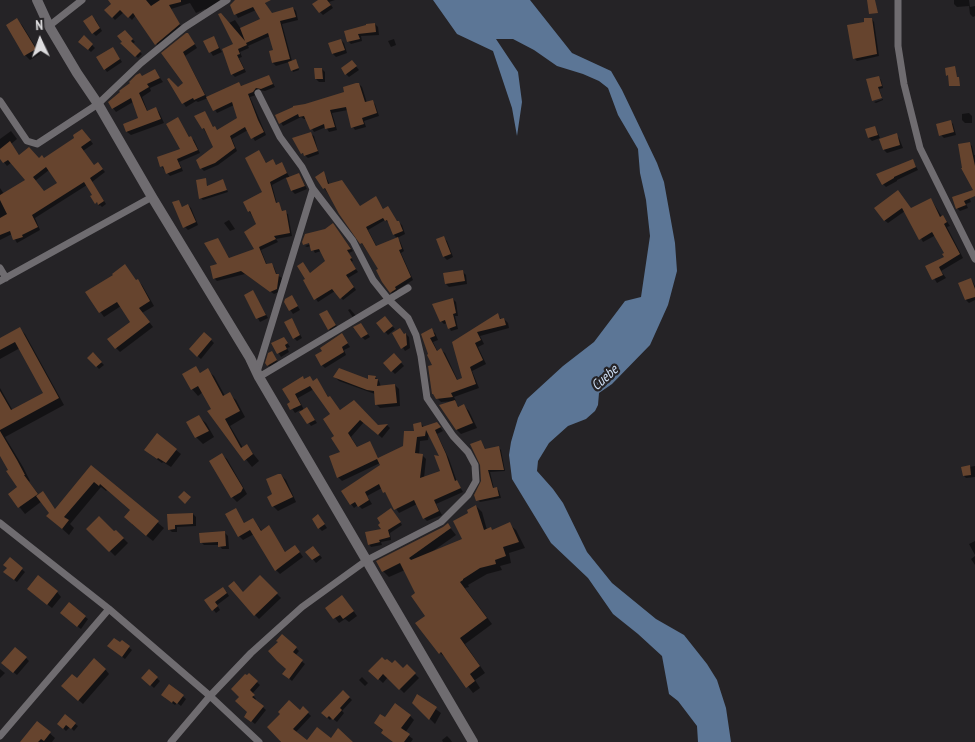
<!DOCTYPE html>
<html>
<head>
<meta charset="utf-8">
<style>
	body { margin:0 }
	#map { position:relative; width:975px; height:742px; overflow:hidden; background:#252326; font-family:"PT Sans Narrow",sans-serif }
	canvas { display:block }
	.north { position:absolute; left:15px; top:15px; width:50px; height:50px; -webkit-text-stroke:4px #252326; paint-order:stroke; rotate:357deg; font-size:14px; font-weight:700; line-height:20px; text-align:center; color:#dddcde }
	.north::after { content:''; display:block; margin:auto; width:18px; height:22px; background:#dddcde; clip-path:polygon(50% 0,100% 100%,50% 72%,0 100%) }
</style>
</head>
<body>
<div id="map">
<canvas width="975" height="742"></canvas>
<div class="north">N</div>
</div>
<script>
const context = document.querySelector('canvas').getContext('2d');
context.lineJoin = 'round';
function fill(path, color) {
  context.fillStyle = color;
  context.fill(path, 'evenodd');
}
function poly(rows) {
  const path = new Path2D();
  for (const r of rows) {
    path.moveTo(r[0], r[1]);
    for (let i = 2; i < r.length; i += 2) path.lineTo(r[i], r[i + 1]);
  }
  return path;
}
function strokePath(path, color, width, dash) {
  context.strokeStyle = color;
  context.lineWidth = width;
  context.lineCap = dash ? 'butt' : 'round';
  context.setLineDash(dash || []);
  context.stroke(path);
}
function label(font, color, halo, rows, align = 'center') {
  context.font = font + ' "PT Sans Narrow",sans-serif';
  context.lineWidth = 4.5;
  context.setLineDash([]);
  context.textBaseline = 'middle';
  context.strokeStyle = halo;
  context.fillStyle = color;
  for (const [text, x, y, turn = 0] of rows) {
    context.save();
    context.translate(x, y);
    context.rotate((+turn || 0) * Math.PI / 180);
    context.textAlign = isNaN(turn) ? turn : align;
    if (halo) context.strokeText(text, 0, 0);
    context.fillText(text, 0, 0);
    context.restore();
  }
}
fill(poly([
	[433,0,530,0,572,53,611,71,622,90,657,163,664,182,675,243,677,271,668,305,650,345,612,384,599,393,598,405,595,411,586,419,568,426,549,443,538,461,537,471,553,489,563,503,587,552,612,583,656,619,684,635,707,664,717,680,726,708,731,742,698,742,697,726,678,701,669,694,662,656,638,634,613,614,588,578,551,543,512,479,509,455,511,442,518,418,527,399,563,366,594,342,625,301,641,297,650,236,646,200,640,173,638,149,618,115,608,88,599,81,583,74,557,66,534,50,513,39,496,39,518,72,522,102,517,136,512,108,493,51,457,34]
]), '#5c7696');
fill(poly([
	[110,0,225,0,207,11,205,9,196,13,190,3,171,9,182,28,159,47,136,15,132,20,124,12,115,20,106,10,112,4],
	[238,0,264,0,268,9,256,10,238,18,231,5],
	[320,0,335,0,329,2,333,8,323,15,320,12],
	[954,0,969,0,970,7,975,6,975,16,973,17,970,14,969,6,957,7,954,4],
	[293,8,296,11,298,20,282,24,292,61,297,62,299,70,293,72,289,62,276,66,273,63,274,51,270,36,248,46,249,48,240,52,242,57,239,58,246,72,235,77,232,74,235,45,225,25,235,20,241,29],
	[95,19,102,31,96,36,93,33],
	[872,19,874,22,879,56,857,61,854,58,866,23],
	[17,20,22,25,40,54,30,60,25,55],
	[375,24,378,27,379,35,361,36,362,41,351,44,348,41,345,32],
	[125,31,135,42,132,44,142,54,138,58,122,43],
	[84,37,95,48,91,52,80,42],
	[213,37,222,52,213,56,204,41],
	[191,38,197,48,185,56,207,98,239,84,242,86,269,76,275,87,265,91,259,90,256,95,250,97,266,135,255,141,248,130,232,139,237,151,218,165,204,171,201,168,215,148,196,116,204,112,214,128,218,131,239,118,234,105,217,113,208,98,198,102,196,101,186,107,168,79,178,89,185,83,163,53],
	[394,39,396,45,391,47,388,41],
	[341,40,344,43,347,53,336,57,333,54,330,44],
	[113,48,122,62,107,72,97,57],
	[355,65,359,70,349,77,346,74],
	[322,69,325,72,325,82,319,82,316,79],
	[155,71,163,82,150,88,151,91,142,97,148,112,156,109,159,112,164,123,131,135,127,132,124,125,140,119,133,102,116,112,109,103],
	[879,78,881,80,883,88,879,89,882,97,873,100],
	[359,84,362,87,367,103,372,102,375,104,379,116,364,121,366,127,355,130,353,127,348,110,332,113,337,130,329,132,326,127,314,132,306,119,304,119,301,117,283,126,277,116,305,105,346,93],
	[883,99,883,100,876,103,874,102],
	[969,113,972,116,972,123,965,123,962,120,962,114],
	[950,121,953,124,956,135,944,138,941,135],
	[180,122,190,138,194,140,200,153,179,162,183,171,170,176,162,167,169,164,182,149],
	[874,128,877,131,880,138,872,141,869,138],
	[11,131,17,139,11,144,20,156,39,159,44,159,85,133,93,144,83,151,94,166,98,164,105,172,92,182,106,204,102,207,100,205,99,206,87,185,35,218,40,230,17,243,12,234,0,240,0,188,4,194,27,181,12,162,7,166,0,157,0,139],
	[49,170,59,183,44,193,35,181],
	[311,134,314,136,319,154,308,158,302,153],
	[896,135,899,138,903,148,887,153,884,150,881,139],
	[969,143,972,146,974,155,975,155,975,190],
	[259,152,267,164,273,161,277,166,282,164,290,178,299,174,307,189,295,194,292,191,287,177,272,185,277,204,279,204,283,212,288,214,292,236,276,239,278,242,261,250,267,265,271,264,274,267,277,275,282,278,279,292,274,294,245,274,217,281,214,278,219,265,218,240,230,259,256,249,258,225,249,211,264,192],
	[913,161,918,170,897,180,897,181,886,187,883,184],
	[324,173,330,185,360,207,376,198,384,210,402,225,405,234,397,238,394,235,389,223,385,220,368,230,377,247,397,239,400,241,404,251,401,253,413,280,397,290,398,292,394,295,391,292,380,270,324,188],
	[205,179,208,187,223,181,228,192,203,200,201,198],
	[898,192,911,209,931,199,942,217,943,217,946,220,950,226,947,227,963,258,941,271,946,278,937,283,927,267,946,257,946,253,936,235,923,242,905,211,888,223,884,220],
	[969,196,971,202,966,204,968,208,960,211,957,208,953,198],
	[178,201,183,208,188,205,191,208,198,225,188,230,185,227],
	[229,220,235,229,230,231,224,223],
	[333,225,353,251,349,253,353,261,351,262,358,272,348,278,356,290,343,300,335,291,318,302,304,281,307,279,299,266,303,264,310,274,326,262,321,251,315,253,311,246,307,247,305,246,316,242,315,240,305,243,305,245,304,242,306,235,325,230],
	[444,238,447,241,453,257,447,260,444,257],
	[463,272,466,275,467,284,449,287,446,284],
	[971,279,975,286,975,300,969,303,966,300],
	[138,281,142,285,154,306,142,313,153,327,120,352,116,348,131,322,121,306,104,317,87,293],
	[253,292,268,318,260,322,246,296],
	[292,297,300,310,293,314,285,302],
	[453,299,456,302,458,316,455,316,458,329,451,331,447,323,444,324,441,321],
	[350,309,357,317,354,319,348,310],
	[327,311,338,328,332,332,329,329],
	[498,315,502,320,504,319,508,323,509,328,480,336,484,344,478,347,486,364,472,371,479,388,454,397,456,401,441,402,437,398,434,365,423,334,431,330,435,333,438,340,433,342,438,352,441,350,445,353,458,381,464,379,454,342],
	[385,318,395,329,388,335,378,323],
	[294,323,302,338,297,341,294,338],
	[363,327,370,337,365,340,362,337],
	[19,328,25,334,64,405,5,437,23,467,30,481,29,482,39,495,42,493,56,510,92,467,164,528,153,541,132,524,132,510,107,490,106,491,101,487,70,524,74,528,69,535,48,516,51,513,42,501,25,514,9,494,27,500,0,454,0,388,13,411,45,393,20,348,0,359,0,339],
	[204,333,214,343,201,359,193,352],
	[394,334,406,334,409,337,410,348,405,351],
	[342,335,350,347,344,350,346,355,325,368,322,365,323,351],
	[284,338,290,347,287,348,289,352,281,357,273,344],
	[93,354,104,365,99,369,89,358],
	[394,355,404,366,395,374,385,364],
	[274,356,279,364,271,368,268,365],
	[196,368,201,374,207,370,214,376,225,396,229,394,236,400,245,417,230,426,243,448,247,446,259,461,252,467,208,412,213,409,203,392,198,396,192,389],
	[303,377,305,380,309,377,314,382,320,384,329,398,341,411,378,426,387,425,390,428,382,438,364,422,351,437,358,448,369,443,379,459,405,447,416,432,420,423,424,427,440,427,443,431,437,434,449,459,457,482,463,492,436,504,442,515,427,521,424,518,417,504,399,513,382,488,367,496,372,504,362,509,358,505,354,508,351,504,382,466,380,463,342,481,338,477,342,452,335,436,332,414,314,389,298,398,304,410,307,408,317,423,311,426,300,410,295,413,289,404,292,403,284,390],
	[429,433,441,457,441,472,424,478,426,459,422,455,419,455,420,441,428,440],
	[335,377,369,381,375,377,379,381,381,387,395,385,399,389,400,406,380,408,376,404,375,394,339,381],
	[454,401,459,407,464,406,469,411,477,428,461,434,457,430],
	[199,417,206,423,214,437,203,444,196,437],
	[481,441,486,450,499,448,501,450,505,471,490,472,494,489,497,488,499,491,501,498,480,502,478,500,483,481],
	[176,450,181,454,171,467,163,462,162,463,150,454],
	[222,455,227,459,247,494,237,502,232,497],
	[975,466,975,477,966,478,964,476,962,468],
	[281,475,286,480,296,502,278,511,273,506,274,495],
	[476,506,482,512,487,530,493,531,509,524,516,530,525,548,509,553,511,563,500,566,502,570,487,574,468,585,469,587,465,588,492,624,465,644,485,673,475,680,480,688,473,693,447,659,440,653,417,593,405,570,389,577,383,571,448,525,456,535,433,551,463,540,469,514],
	[235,509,245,524,253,519,262,531,269,527,286,553,299,551,303,557,280,574,276,570,254,534,243,540,239,536],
	[394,513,402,525,390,533,391,540,381,542,382,545,371,547,369,544,383,530],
	[193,514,196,517,196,526,177,527,177,532,172,532,169,529,169,515],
	[321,519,327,528,322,531,319,528],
	[88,529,114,533,116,531,128,543,115,556],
	[225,533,228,536,229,549,222,549,219,545,204,545,201,542],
	[975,541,975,555,969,544],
	[316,550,322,558,316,563,307,552],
	[975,556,975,565,971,559],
	[10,559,25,572,17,582,8,575],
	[260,577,281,598,259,619,255,615,243,593],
	[226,591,229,596,217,605,220,610,216,613,206,600],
	[57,592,61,597,52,608,33,593],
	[347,602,357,616,349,622,345,619,339,623,327,608],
	[64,616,85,617,88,619,81,629],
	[122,642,132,650,125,659,112,649],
	[296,648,299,651,295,656,305,664,292,681,287,677,287,669,281,664],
	[26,658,29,661,17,675,6,666],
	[407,666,419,678,404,693,388,677,383,683,370,671,403,669],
	[0,669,5,673,0,678],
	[105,669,109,674,83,704,67,690],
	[149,671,160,681,154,688,143,678],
	[249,675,260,685,252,694,256,699,255,700,266,710,255,724,249,719,249,712,241,697],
	[362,677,368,683,365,686,359,680],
	[170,686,186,699,181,706,177,703,175,705,165,698],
	[343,691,352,700,342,711,344,713,337,722,332,718,330,720,323,713],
	[418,696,441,713,435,724,414,703],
	[303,708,311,716,296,732,307,742,331,740,352,742,280,742],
	[410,716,414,720,405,733,413,739,411,742,394,742,375,723,385,719],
	[38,723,55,738,52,742,26,742],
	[59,724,75,724,78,726,74,731,70,727,66,731],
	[447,736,450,739,452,742,443,742,442,740]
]), '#0007');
fill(poly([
	[108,0,146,0,151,6,160,0,181,0,181,2,169,5,180,24,155,45,133,13,128,18,120,10,112,18,104,10,111,4],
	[235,0,271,0,265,3,272,13,293,7,296,17,280,21,290,59,272,63,269,51,273,50,268,33,246,43,247,45,238,49,240,54,237,55,244,69,231,75,222,49,233,44,218,14,221,13,245,41,240,28,260,19,253,7,234,15,230,5],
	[318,0,327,0,331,5,319,13,312,4],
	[867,0,875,0,878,13,869,14],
	[92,15,100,28,92,34,83,21],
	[17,18,36,49,24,56,6,25],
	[864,18,872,18,877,54,853,59,847,25,864,22],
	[375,23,376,32,358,34,360,39,347,42,344,31,366,25,366,24],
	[125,30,133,39,131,41,141,51,135,57,120,43,122,42,117,36],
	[186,33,188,33,195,44,183,52,205,95,194,100,193,98,182,104,167,79,169,78,178,87,183,83,161,53],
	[84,35,93,44,88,50,78,42],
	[214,36,219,48,209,53,203,41],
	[341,39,345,50,332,54,328,43],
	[113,47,120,59,104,70,96,57],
	[296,59,299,68,291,71,288,62],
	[352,60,357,66,345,75,341,68],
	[955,66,957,77,959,77,960,86,949,86,948,75,946,76,945,68],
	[314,68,322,68,323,79,315,79],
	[155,69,160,78,147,84,149,87,139,93,147,111,156,107,161,119,126,132,123,124,138,118,131,98,112,109,108,102,120,92,119,91,123,88,130,83,129,82,136,75,140,73,142,76],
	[269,75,273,84,261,89,256,88,253,92,248,94,258,120,264,132,251,139,245,127,230,136,235,148,215,163,200,169,196,160,213,147,204,128,202,129,194,116,205,111,213,127,215,126,217,130,237,118,232,102,213,111,206,97,239,82,241,86],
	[879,76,882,86,878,87,882,98,872,101,866,79],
	[356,83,359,83,365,102,373,100,377,113,362,118,364,124,351,128,346,107,330,110,335,127,325,129,324,124,310,130,304,116,299,117,298,114,279,124,275,115,293,107,293,106,305,104,344,92,343,87],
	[178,117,189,137,191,136,198,150,177,159,181,168,166,174,163,166,160,167,157,157,180,149,166,124],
	[951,120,954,132,939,136,936,124],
	[875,126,878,135,868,138,865,129],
	[82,129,91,140,81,147,94,165,98,162,103,169,90,178,104,201,98,205,97,202,95,204,90,196,92,195,84,182,32,215,38,227,22,235,23,237,13,240,10,231,0,235,0,218,7,214,0,200,0,195,25,180,8,160,3,163,0,159,0,149,10,141,19,155,29,147,39,158,42,155,44,158,74,138,73,135],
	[46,167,57,183,44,191,33,177],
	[311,132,318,151,304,156,303,153,301,154,292,138],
	[897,133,900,145,883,150,879,139],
	[970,142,975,166,975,196,964,201,966,205,956,209,952,197,973,190,961,168,962,168,958,144],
	[259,150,266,163,273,159,276,165,282,162,287,173,270,182,276,203,279,202,282,211,286,210,290,233,274,236,276,239,259,247,266,264,272,263,276,274,279,274,277,289,270,292,241,271,213,279,210,266,217,264,204,243,218,238,229,258,254,249,244,232,256,224,250,211,248,212,243,202,262,192,245,158],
	[913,159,916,167,894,177,894,178,882,185,876,174],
	[324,171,328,184,342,180,360,206,376,196,383,209,388,206,397,221,399,221,403,231,393,235,387,220,385,221,383,218,366,227,376,246,398,237,402,249,399,250,411,277,395,287,396,289,390,293,382,282,376,270,378,269,362,243,360,244,339,214,325,188,323,189,315,177],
	[299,173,305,186,291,191,286,178],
	[206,178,207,186,223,179,227,190,199,199,196,180],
	[898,190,911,208,931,198,940,217,943,215,947,222,944,224,960,254,939,267,943,275,932,280,925,266,944,257,942,254,944,253,932,232,919,240,902,208,884,221,874,208],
	[179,200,182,207,188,204,196,222,183,228,172,202],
	[333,223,351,249,347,250,352,258,350,259,356,269,346,275,354,287,340,299,332,289,314,300,303,280,305,279,297,266,303,262,310,273,325,261,319,249,311,251,309,243,303,245,302,242,305,234,325,229],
	[444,236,451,254,443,257,436,239],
	[125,264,136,280,138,279,150,301,139,308,150,322,115,349,107,339,130,322,117,302,99,313,85,292,113,275,112,274],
	[463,270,465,281,445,284,443,273],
	[971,278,975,289,975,297,965,300,958,283],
	[253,290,266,315,256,319,244,295],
	[292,295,298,306,289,311,284,302,285,299],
	[453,298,456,313,453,314,456,326,448,329,445,320,440,322,432,304],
	[327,310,336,325,328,330,319,314],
	[498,313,500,319,504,318,506,325,477,332,481,340,475,343,483,360,470,367,476,384,451,393,453,397,436,399,433,394,432,394,428,366,432,365,427,355,428,354,421,334,432,328,435,336,430,338,437,351,441,348,457,380,462,378,452,342],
	[385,316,393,326,384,333,376,323],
	[292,318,300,335,293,339,284,322],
	[361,323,368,334,361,338,353,327],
	[20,327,59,398,0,430,0,391,11,410,43,393,15,342,0,350,0,338],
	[400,328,404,334,406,333,407,345,401,349,392,333],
	[204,332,212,339,197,357,189,349],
	[342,333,348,343,342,347,344,352,321,366,315,355,322,351,320,348],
	[284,337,288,343,285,345,287,349,277,354,271,343],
	[272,351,277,360,267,366,265,363,268,353],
	[93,352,102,362,96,367,87,358],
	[394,353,402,362,391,372,383,363],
	[196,366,200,373,208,368,223,396,230,392,240,411,225,419,241,448,247,444,253,454,244,461,207,411,211,409,198,386,191,390,182,374],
	[339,368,368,379,368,375,376,376,375,379,378,379,377,386,395,384,397,403,375,405,374,391,367,390,333,377],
	[303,376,304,379,310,376,313,381,317,378,328,397,330,396,340,410,354,400,378,425,388,424,378,435,360,420,348,433,357,447,370,441,378,458,403,446,404,431,414,431,413,424,421,422,422,427,437,422,441,427,435,430,446,454,455,481,457,480,461,488,434,500,439,511,423,519,414,500,394,510,385,492,383,493,379,484,365,492,369,500,358,507,355,502,350,505,341,491,380,465,377,459,337,478,329,456,340,452,331,438,334,436,323,419,330,414,310,386,295,394,301,405,290,410,287,404,290,402,282,389],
	[426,430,439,456,434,455,440,471,420,478,423,454,415,453,417,437,425,436],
	[455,400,458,407,464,404,473,423,456,430,439,405],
	[307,407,315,420,307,424,299,412],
	[199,415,209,431,195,438,186,422],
	[0,431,17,460,25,475,24,475,38,494,18,508,8,494,17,487,6,471,8,470,0,456],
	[157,433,177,449,166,463,158,458,157,459,144,450],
	[481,440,485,449,499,446,504,470,488,470,493,488,497,487,499,496,476,501,474,495,481,481,480,465,470,444],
	[222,453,243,488,241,492,231,498,209,461],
	[91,465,159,521,146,536,124,517,130,510,100,484,99,486,94,482,64,517,69,520,62,529,46,516,49,513,36,496,43,491,55,509],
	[970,465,971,475,963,476,961,467],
	[278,474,281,474,293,497,272,507,267,497,272,494,266,479],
	[184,491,191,497,185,504,178,497],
	[476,505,484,530,491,527,492,530,510,522,519,542,503,547,506,556,495,560,496,564,480,568,463,579,463,580,460,582,487,618,460,638,480,666,470,674,475,681,466,688,441,652,439,654,415,623,425,616,411,596,415,593,400,563,382,572,376,561,443,527,448,523,451,528,409,558,411,560,462,539,453,521,468,513,467,510],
	[236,508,244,523,253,518,261,531,269,525,285,552,295,545,300,552,275,571,250,530,238,537,225,514],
	[391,508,401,522,388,530,390,537,379,540,380,542,368,545,365,532,381,529,378,525,380,523,377,518],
	[193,513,193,524,175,525,175,529,168,530,167,514],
	[318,514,325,524,318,529,312,519],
	[99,516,114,531,116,530,124,538,109,552,86,529],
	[225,531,226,546,218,547,218,542,200,543,199,533],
	[313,546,320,555,312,560,305,552],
	[10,557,23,568,14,580,3,572,7,568,3,565],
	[38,575,58,591,47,605,27,589],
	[260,575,278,593,254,616,228,586,234,581,243,592],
	[223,587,227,593,215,602,218,606,212,611,204,600],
	[342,595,354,611,343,619,340,615,333,619,325,608],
	[69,602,86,616,77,627,60,613],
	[282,634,297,647,293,652,303,660,289,679,282,674,286,669,277,661,268,651,278,642,276,641],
	[114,638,120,642,122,640,130,646,122,657,107,646],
	[15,647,27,657,13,673,1,663],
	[382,657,385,660,387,659,392,663,395,660,403,668,407,664,416,673,399,690,383,674,378,680,368,671],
	[94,658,106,669,78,701,61,686,72,674,77,678],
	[149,669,158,677,150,686,141,678],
	[249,673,258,681,250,690,255,695,252,697,264,706,251,722,244,717,247,712,235,701,239,697,231,689,245,674,247,675],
	[169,684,184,695,177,704,173,701,172,703,161,695],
	[343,690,350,697,340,708,342,710,333,720,329,716,327,718,321,713],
	[417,694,437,707,429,720,412,703],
	[289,700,300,710,303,706,309,712,293,729,307,740,317,727,331,738,338,728,353,742,281,742,267,727,280,714,278,712],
	[395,703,411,715,401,728,410,734,404,742,393,742,381,733,383,730,374,723,380,714,385,717],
	[65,714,76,723,71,729,66,725,63,729,57,724],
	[37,721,51,732,44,741,41,739,38,742,20,742]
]), '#66442e');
strokePath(poly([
	[898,0,898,46,904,84,920,148,975,259],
	[49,26,82,0],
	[0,101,27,141,37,144,98,104,141,63,185,27,227,0],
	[0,268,6,278],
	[0,281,152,197],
	[257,372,313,189],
	[259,377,408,288],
	[0,523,109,609,210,696,259,742],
	[0,736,109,609],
	[171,742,210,696,251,653,302,607,367,560,441,522,468,495,476,481,475,465,468,452,453,436,427,398,421,356,416,335,408,318,389,300,373,280,353,241,313,189,302,167,280,137,258,93]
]), '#6f6c70', 7);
strokePath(poly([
	[37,0,49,26,77,73,98,104,152,197,250,358,259,377,473,742]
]), '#6f6c70', 10);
label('italic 14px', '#cedff5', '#252326', [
	["Cuebe",605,378,-42]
]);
</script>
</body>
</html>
